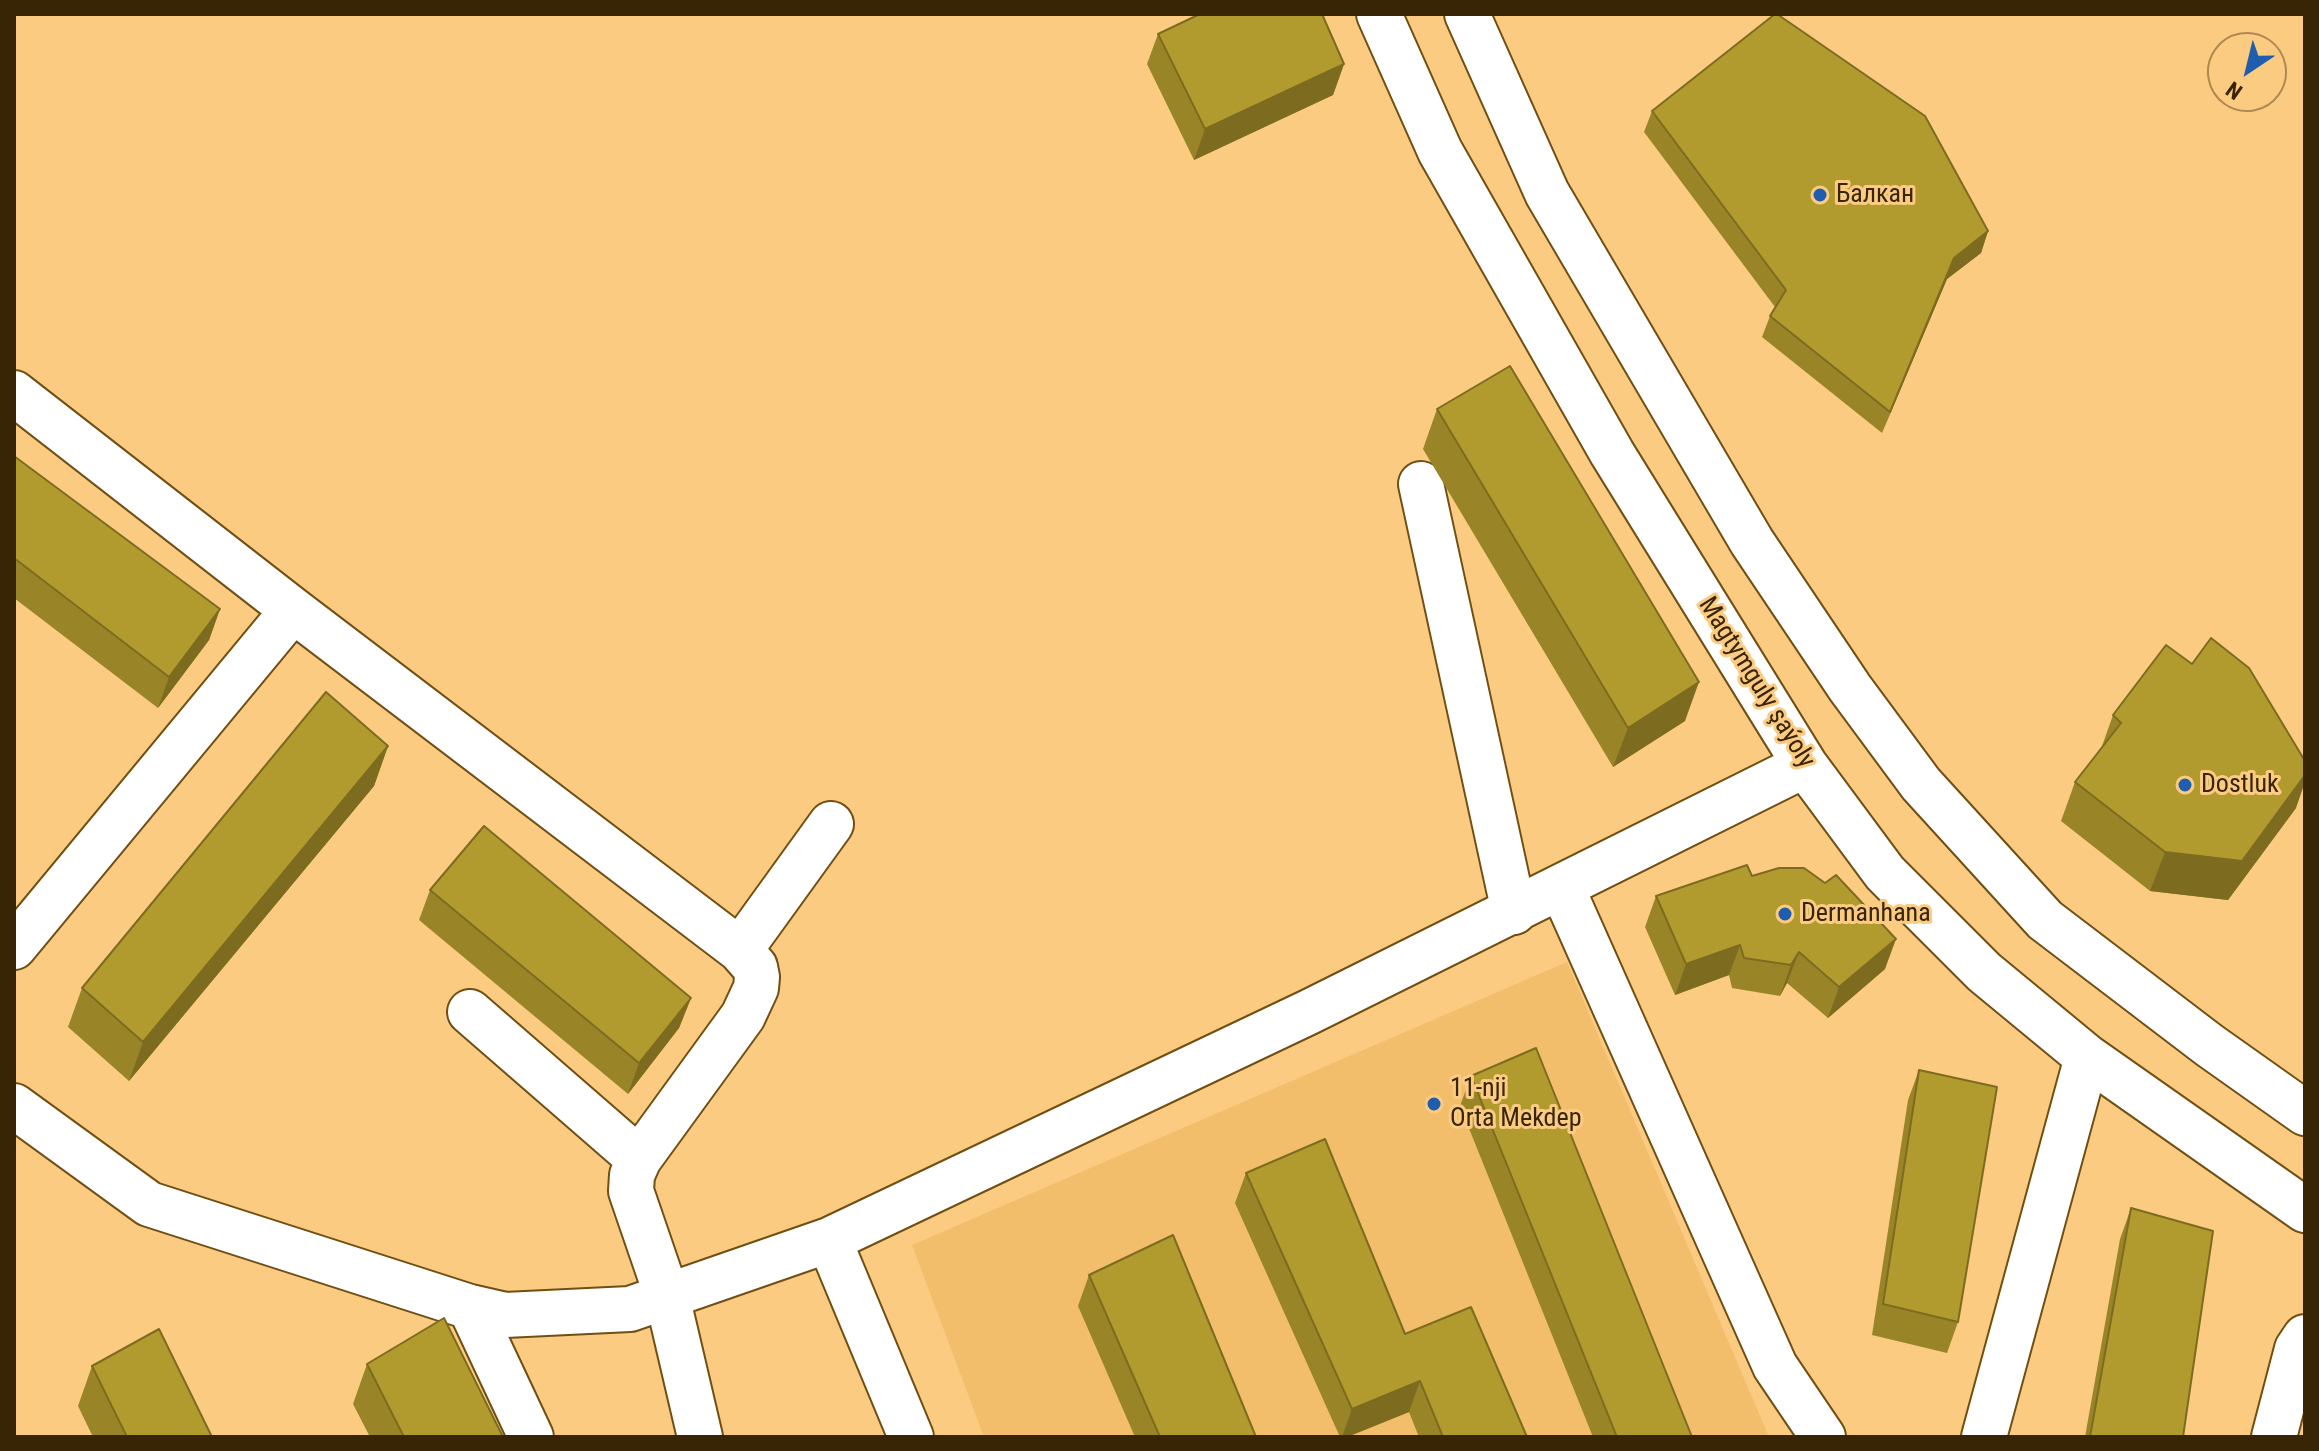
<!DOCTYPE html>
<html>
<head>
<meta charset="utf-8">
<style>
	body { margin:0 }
	#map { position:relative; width:2319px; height:1451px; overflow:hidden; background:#fccb82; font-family:"Roboto Condensed",sans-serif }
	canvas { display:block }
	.frame { position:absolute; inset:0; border:16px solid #382505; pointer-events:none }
	.north { position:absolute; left:2207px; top:32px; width:80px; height:80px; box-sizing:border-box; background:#fccb82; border:2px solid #ae8950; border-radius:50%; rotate:215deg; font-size:22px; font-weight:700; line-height:32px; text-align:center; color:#382505 }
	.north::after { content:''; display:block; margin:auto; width:28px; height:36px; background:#1f5dae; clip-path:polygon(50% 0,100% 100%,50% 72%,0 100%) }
</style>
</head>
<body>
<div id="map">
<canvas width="2319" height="1451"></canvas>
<div class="frame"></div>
<div class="north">N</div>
</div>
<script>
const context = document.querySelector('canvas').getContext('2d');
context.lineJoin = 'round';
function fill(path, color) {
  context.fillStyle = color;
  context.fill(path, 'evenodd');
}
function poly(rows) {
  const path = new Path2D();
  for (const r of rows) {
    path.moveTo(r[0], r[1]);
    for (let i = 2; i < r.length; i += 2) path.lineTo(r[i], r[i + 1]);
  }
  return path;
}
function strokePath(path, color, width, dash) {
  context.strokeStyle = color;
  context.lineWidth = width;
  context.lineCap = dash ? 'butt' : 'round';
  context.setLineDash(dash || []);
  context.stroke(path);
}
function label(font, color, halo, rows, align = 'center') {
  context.font = font + ' "Roboto Condensed",sans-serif';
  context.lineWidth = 6;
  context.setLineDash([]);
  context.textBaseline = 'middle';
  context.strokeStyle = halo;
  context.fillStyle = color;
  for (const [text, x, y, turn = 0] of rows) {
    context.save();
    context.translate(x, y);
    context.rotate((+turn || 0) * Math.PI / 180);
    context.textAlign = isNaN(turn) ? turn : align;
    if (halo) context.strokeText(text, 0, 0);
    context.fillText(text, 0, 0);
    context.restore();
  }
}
fill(poly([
	[1567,962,1769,1437,984,1437,912,1245]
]), '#f2be6c');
const minor = poly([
	[1379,14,1440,151,1612,453,1805,765,1885,873,1984,972,2087,1057,2305,1210],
	[1467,14,1547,193,1752,542,1850,688,1921,784,2045,920,2209,1045,2305,1113],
	[14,393,293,610,740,950],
	[1421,484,1514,912],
	[1562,888,1775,1366,1823,1437],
	[14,947,293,610],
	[470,1012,639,1159],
	[14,1106,149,1204,470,1307,505,1315,630,1309,829,1240,1309,1012,1805,765],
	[829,1240,911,1437],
	[470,1307,531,1437],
	[700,1437,667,1296,631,1191,632,1175,639,1159,743,1016,756,988,757,977,755,967,740,950,831,824],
	[1984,1437,2087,1057],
	[2274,1437,2297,1349,2305,1337]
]);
strokePath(minor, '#704f13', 48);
strokePath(minor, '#fff', 44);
fill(poly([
	[1158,34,1344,64,1333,95,1194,160,1147,64],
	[1652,111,1988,231,1981,253,1947,279,1882,433,1762,337,1770,316,1775,307,1644,132],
	[1437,409,1685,721,1613,767,1423,449],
	[14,456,220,609,209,640,158,708,14,598],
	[2113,715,2296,808,2228,900,2150,891,2061,821,2075,782,2101,749],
	[388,746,374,786,129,1081,68,1027,82,988],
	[1752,876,1885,969,1828,1018,1787,983,1780,996,1732,988,1729,975,1675,995,1645,927,1656,896],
	[430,890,691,998,679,1028,628,1094,419,920],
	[1919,1070,1958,1322,1947,1353,1872,1335,1908,1100],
	[1471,1076,1692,1437,1593,1437,1460,1106],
	[1246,1173,1405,1334,1527,1437,1419,1437,1409,1412,1347,1437,1340,1437,1235,1203],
	[2131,1208,2183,1437,2085,1437,2120,1239],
	[1089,1275,1256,1437,1135,1437,1078,1306],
	[367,1364,503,1437,370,1437,353,1404],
	[92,1366,212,1437,93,1437,78,1406]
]), '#998528');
fill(poly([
	[1344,64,1333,95,1194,160,1205,129],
	[1988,231,1981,253,1947,279,1882,433,1954,258],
	[220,609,209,640,158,708,169,677],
	[1699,682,1685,721,1613,767,1628,728],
	[388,746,374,786,129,1081,143,1042],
	[2305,775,2305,782,2296,808,2228,900,2150,891,2165,852],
	[1896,939,1885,969,1828,1018,1839,987],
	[1740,945,1729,975,1675,995,1686,964],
	[1799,952,1787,983,1780,996,1791,965],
	[691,998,679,1028,628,1094,639,1063],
	[1420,1381,1409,1412,1347,1437,1342,1437,1352,1409]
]), '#7d6c20');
const building = poly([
	[1200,14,1322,14,1344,64,1205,129,1158,34,1200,14],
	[1775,14,1777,14,1925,116,1988,231,1954,258,1890,412,1770,316,1786,290,1652,111,1775,14],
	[1510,366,1699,682,1628,728,1437,409,1510,366],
	[14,456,220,609,169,677,14,558,14,456],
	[2211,638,2249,668,2305,761,2305,775,2242,861,2165,852,2075,782,2121,723,2113,715,2166,645,2192,664,2211,638],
	[326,692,388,746,143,1042,82,988,326,692],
	[484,826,691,998,639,1063,430,890,484,826],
	[1747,865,1752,876,1779,868,1804,868,1825,883,1836,875,1896,939,1839,987,1799,952,1791,965,1744,958,1740,945,1686,964,1656,896,1747,865],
	[1536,1048,1692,1437,1617,1437,1471,1076,1536,1048],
	[1919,1070,1997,1087,1958,1322,1883,1304,1919,1070],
	[1325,1139,1405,1334,1471,1307,1527,1437,1443,1437,1420,1381,1352,1409,1246,1173,1325,1139],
	[2131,1208,2213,1231,2183,1437,2090,1437,2131,1208],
	[1173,1235,1256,1437,1160,1437,1089,1275,1173,1235],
	[444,1318,503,1437,404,1437,367,1364,444,1318],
	[159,1329,212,1437,127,1437,92,1366,159,1329]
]);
fill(building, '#b29b2e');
strokePath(building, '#7d6c20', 2);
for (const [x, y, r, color] of [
	[1820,195,8,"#1f5dae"],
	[2185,785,8,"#1f5dae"],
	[1785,914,8,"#1f5dae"],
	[1434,1104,8,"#1f5dae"]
]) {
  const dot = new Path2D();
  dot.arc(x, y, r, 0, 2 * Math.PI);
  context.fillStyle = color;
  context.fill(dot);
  strokePath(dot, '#fccb82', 3);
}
label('26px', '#382505', '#fccb82', [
	["Балкан",1836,195],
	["Dostluk",2201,785],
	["Dermanhana",1801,914],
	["11-nji",1450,1089],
	["Orta Mekdep",1450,1119]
], 'left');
label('26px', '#382505', '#fccb82', [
	["Magtymguly şaýoly",1756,683,58]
]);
</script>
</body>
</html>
